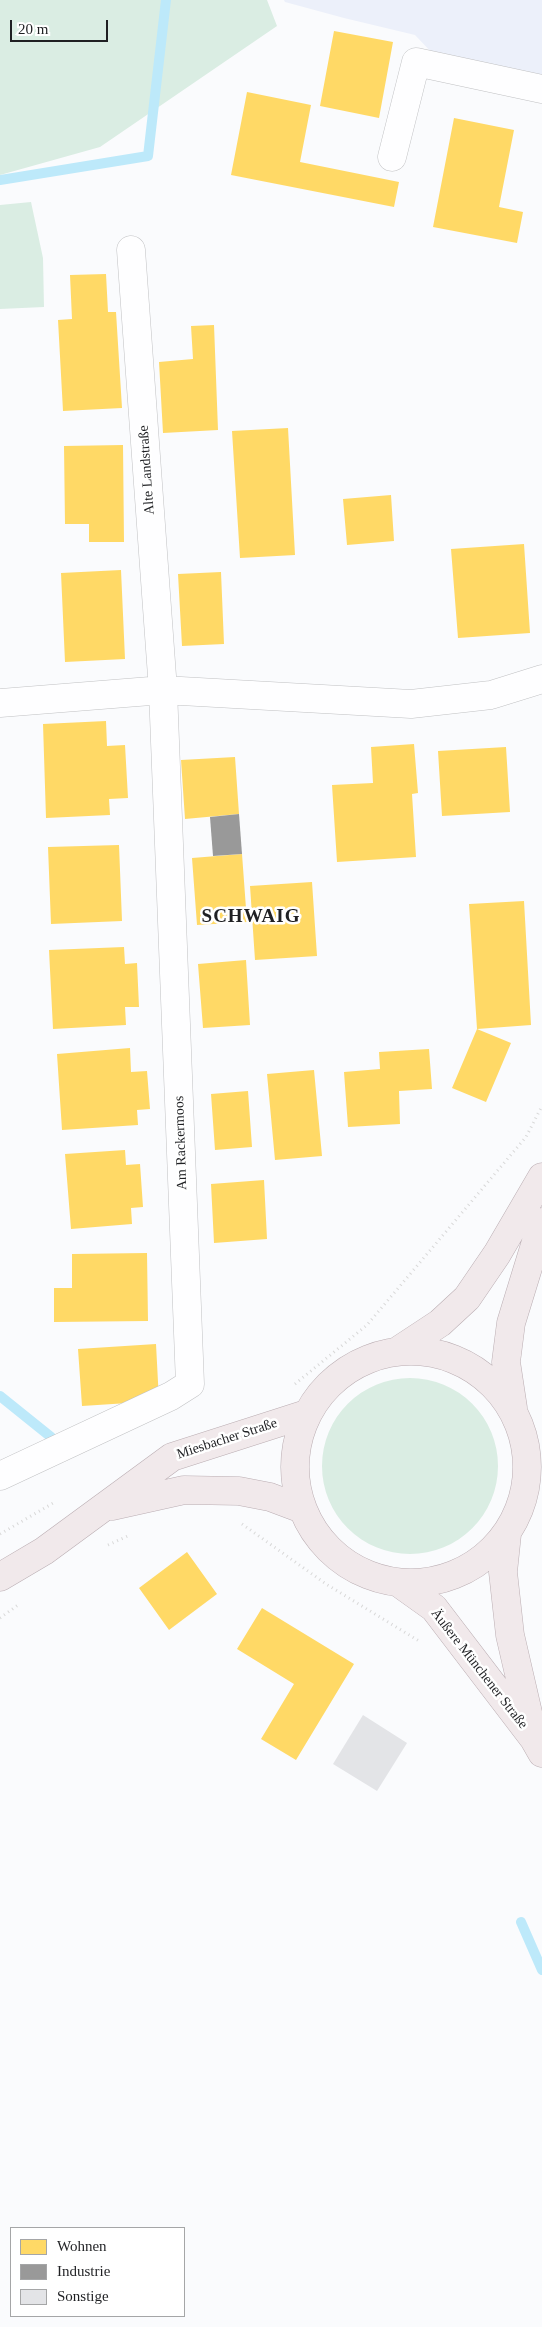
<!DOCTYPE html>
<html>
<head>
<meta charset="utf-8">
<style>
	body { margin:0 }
	#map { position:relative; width:542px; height:2327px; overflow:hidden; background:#fafbfd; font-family:Georgia,serif }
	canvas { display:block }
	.legend { position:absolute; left:10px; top:2227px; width:175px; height:90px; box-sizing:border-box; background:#fff; border:1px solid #a5a6a7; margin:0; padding:6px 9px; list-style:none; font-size:15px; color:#1f2023 }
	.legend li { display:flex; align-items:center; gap:10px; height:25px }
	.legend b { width:25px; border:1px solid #a5a6a7 }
	.scale { position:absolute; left:10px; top:20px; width:98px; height:22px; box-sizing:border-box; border:2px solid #1f2023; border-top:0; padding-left:6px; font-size:15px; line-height:18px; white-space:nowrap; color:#1f2023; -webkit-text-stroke:4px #fff; paint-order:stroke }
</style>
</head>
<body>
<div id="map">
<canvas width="542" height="2327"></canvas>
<ul class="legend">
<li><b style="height:14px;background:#ffd966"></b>Wohnen</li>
<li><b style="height:14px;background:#999"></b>Industrie</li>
<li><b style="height:14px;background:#e3e4e7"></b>Sonstige</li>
</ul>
<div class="scale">20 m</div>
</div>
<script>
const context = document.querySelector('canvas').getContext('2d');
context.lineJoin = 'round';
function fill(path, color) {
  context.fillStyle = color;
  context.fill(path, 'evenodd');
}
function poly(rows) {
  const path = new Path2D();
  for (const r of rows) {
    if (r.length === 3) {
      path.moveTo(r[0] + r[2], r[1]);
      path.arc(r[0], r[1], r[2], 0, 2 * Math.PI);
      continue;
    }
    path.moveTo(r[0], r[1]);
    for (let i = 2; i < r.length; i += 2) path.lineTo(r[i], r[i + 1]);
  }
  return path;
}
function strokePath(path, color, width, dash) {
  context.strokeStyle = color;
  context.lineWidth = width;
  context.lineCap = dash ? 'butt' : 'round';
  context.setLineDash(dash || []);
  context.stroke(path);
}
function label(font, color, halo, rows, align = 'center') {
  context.font = font + ' Georgia,serif';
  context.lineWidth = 5;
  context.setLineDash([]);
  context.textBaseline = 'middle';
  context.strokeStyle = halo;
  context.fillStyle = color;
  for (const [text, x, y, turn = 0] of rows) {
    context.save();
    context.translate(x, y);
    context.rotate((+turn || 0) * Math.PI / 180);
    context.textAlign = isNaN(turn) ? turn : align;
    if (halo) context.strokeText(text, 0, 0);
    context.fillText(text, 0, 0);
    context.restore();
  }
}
fill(poly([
	[284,0,542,0,542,75,434,55,415,35,344,18,285,2]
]), '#ecf0fa');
fill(poly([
	[0,0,267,0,277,26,100,147,0,175],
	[31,202,43,258,44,307,0,309,0,205],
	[410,1466,88]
]), '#daede3');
fill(poly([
	[334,31,393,42,379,118,320,106],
	[247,92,311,105,300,162,399,182,394,207,231,175],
	[454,118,514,130,499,207,523,212,517,243,433,227],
	[106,274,108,312,116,312,122,408,63,411,58,320,72,319,70,275],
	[214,325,218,430,163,433,159,362,193,359,191,326],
	[288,428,295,555,240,558,232,431],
	[123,445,124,542,89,542,89,524,65,524,64,446],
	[391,495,394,541,347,545,343,499],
	[524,544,530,633,458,638,451,549],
	[121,570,125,659,65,662,61,573],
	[221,572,224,644,182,646,178,574],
	[106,721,107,746,125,745,128,798,109,799,110,815,46,818,43,724],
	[414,744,418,793,412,794,416,857,337,862,332,785,373,783,371,747],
	[506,747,510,812,442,816,438,751],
	[235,757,239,814,185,819,181,760],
	[119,845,122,921,51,924,48,847],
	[242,854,247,922,197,925,192,858],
	[312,882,317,956,255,960,250,886],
	[524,901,531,1025,477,1029,511,1043,486,1102,452,1088,477,1029,469,904],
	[124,947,125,964,137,963,139,1007,125,1007,126,1025,53,1029,49,950],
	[246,960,250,1025,203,1028,198,964],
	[130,1048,131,1072,147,1071,150,1109,137,1110,138,1125,62,1130,57,1054],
	[429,1049,432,1089,399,1091,400,1124,348,1127,344,1072,380,1069,379,1052],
	[314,1070,322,1156,275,1160,267,1074],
	[248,1091,252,1147,215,1150,211,1094],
	[125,1150,126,1165,140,1164,143,1207,131,1208,132,1224,71,1229,65,1154],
	[264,1180,267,1239,214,1243,211,1184],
	[147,1253,148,1321,54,1322,54,1288,72,1288,72,1254],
	[156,1344,159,1401,82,1406,78,1349],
	[187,1552,217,1594,169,1630,139,1588],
	[262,1608,354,1664,296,1760,261,1739,294,1684,237,1649]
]), '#ffd966');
fill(poly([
	[239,814,242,854,213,856,210,817]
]), '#999');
strokePath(poly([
	[0,180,148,156,166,0],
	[0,1396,51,1437],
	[521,1922,542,1970]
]), '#bde9fa', 10);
fill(poly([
	[363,1715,407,1743,377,1791,333,1764]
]), '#e3e4e7');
const minor = poly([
	[392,157,416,62,542,89],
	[0,703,163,690,411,704,491,695,542,679],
	[0,1476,171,1396,190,1384,163,690,131,250]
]);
const major = poly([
	[399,1350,440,1323,467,1298,497,1254,542,1177],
	[411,1467,116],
	[513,1408,506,1362,511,1323,542,1222],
	[112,1506,184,1490,239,1491,270,1497,302,1509],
	[507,1534,503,1572,510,1635,532,1730],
	[0,1577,44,1551,172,1457,306,1414],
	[399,1583,434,1608,534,1739,542,1753]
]);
strokePath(minor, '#c0c1c3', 29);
strokePath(major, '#baadb2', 29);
strokePath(poly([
	[295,1384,367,1325,526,1137,542,1106],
	[242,1524,326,1584,419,1641],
	[0,1534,55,1502],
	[108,1545,130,1535],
	[0,1618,18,1605]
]), '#d8d8d8', 3, [1, 4]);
strokePath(minor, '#fefeff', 28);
strokePath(major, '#f1e9eb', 28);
label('14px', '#1f2023', '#fff', [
	["Alte Landstraße",147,470,-94],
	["Am Rackermoos",181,1143,-92],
	["Miesbacher Straße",227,1439,-18],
	["Äußere Münchener Straße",479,1669,52]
]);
context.letterSpacing = '1px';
label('bold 19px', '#1f2023', '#fff', [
	["SCHWAIG",251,917]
]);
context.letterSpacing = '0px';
</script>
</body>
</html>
